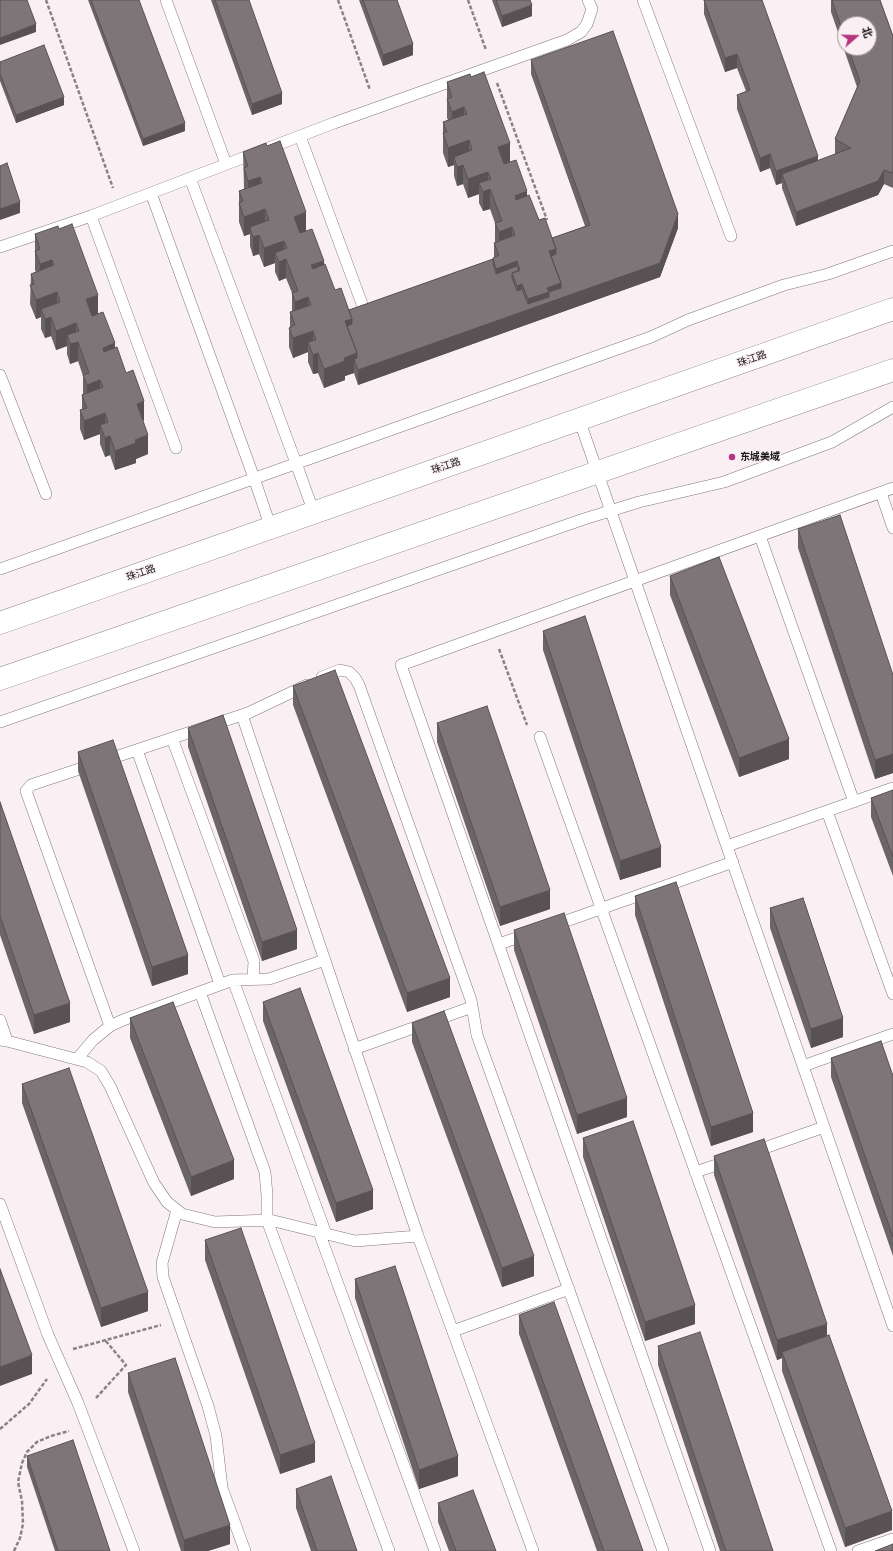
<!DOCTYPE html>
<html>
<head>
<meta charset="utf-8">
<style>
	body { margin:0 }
	#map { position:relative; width:893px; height:1551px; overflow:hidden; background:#faf0f4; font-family:"Public Sans","Noto Sans SC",sans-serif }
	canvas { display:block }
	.north { position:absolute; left:837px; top:16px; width:40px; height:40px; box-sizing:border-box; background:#faf0f4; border:1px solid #a0999c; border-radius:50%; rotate:70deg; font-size:11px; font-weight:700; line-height:16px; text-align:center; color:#1a1718 }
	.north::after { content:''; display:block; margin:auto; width:14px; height:18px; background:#b63580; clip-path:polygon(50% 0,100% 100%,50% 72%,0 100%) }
</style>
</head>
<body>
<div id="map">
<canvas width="893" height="1551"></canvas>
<div class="north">北</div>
</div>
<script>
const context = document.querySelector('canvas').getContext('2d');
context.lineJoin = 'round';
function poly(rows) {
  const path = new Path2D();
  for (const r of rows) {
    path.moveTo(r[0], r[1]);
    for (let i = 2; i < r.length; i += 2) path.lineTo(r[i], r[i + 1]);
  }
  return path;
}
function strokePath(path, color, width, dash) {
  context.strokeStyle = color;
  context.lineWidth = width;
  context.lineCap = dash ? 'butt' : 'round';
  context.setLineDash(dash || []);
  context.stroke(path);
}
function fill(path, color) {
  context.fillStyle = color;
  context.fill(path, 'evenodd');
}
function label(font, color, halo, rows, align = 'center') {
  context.font = font + ' "Public Sans","Noto Sans SC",sans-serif';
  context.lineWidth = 3;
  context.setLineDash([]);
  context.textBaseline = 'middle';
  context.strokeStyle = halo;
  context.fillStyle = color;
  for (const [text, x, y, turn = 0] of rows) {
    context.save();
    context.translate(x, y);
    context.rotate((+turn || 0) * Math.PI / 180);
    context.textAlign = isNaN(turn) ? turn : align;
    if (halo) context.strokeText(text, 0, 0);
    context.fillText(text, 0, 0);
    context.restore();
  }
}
const service = poly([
	[166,0,226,164],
	[643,0,731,236],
	[300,136,362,304],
	[190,178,296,463,314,513],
	[151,193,254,478,271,528],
	[91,216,176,448],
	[0,247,91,216,334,123,567,40,581,32,587,24,592,9,588,0],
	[0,375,46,494],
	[579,419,893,1326],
	[881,493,893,528],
	[760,536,854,802],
	[0,569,651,337,688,320,784,285,828,274,893,251],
	[322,677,340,670,349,672,355,678,359,685,471,1000,477,1035,663,1551],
	[242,715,418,1236,533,1551],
	[0,722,584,519,639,502,724,482,832,442,893,407],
	[540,737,831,1551],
	[172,738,254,961,253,979],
	[137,750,220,984],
	[827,811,893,994],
	[727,846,893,788],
	[552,926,733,862],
	[499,944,528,934],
	[233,980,326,1234],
	[200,992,265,1172,267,1195,267,1220,389,1551],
	[0,1020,7,1041],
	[110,1026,26,791,31,785,248,713,307,685],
	[0,1040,7,1041,87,1062,101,1071,110,1086,154,1183,167,1202,182,1214,215,1222,270,1220,355,1241,418,1236],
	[354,1049,472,1007],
	[77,1059,93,1040,110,1026,123,1020,233,980,269,979,325,960],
	[803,1066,893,1034],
	[753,1152,824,1127],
	[695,1172,729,1161],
	[0,1204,48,1335,78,1403,134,1551],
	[177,1210,162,1263,163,1277,208,1406,216,1436,222,1488,245,1551],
	[319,1232,435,1551],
	[453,1331,569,1289],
	[710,1551,401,665,893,488],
	[858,1551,893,1539]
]);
const tertiary = poly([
	[0,623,893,309],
	[0,679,893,370]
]);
strokePath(service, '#81787c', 12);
strokePath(tertiary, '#81787c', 23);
strokePath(poly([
	[46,0,113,188],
	[338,0,370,90],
	[468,0,486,50],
	[497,83,547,220],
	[499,649,527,725],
	[73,1349,161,1325],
	[96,1398,126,1365,105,1340],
	[0,1429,29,1404,47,1379],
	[14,1551,20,1538,23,1524,22,1501,18,1482,22,1463,27,1452,37,1442,51,1436,69,1431]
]), '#898385', 2.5, [4, 2]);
strokePath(service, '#fff', 11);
strokePath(tertiary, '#fff', 22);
fill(poly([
	[88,0,139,0,185,131,143,146],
	[211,0,249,0,282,104,252,115],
	[359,0,397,0,413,55,383,66],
	[492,0,530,0,532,16,502,27],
	[704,0,818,161,836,154,835,154,835,139,857,87,831,12,831,0,880,0,893,36,893,188,884,184,878,195,796,226,782,188,782,183,776,185,770,168,760,172,737,109,737,95,746,91,737,68,725,72,704,14],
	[845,24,869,48,845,48],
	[531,60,678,228,660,277,358,385,354,373,345,376,345,380,324,388,318,373,313,374,308,362,308,352,293,358,289,347,289,328,290,327,290,312,292,312,292,293,286,278,279,281,275,272,275,263,264,267,259,254,253,256,250,246,250,234,244,236,239,222,239,191,244,190,244,187,243,152,306,231,324,265,335,290,349,310,493,259,493,258,494,257,494,243,495,243,495,223,490,209,483,211,479,203,479,194,468,198,463,184,457,186,454,176,454,165,448,167,443,153,443,122,448,120,447,118,447,82,510,162,539,220,552,238,585,226,531,74],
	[0,62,64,105,16,123,0,81],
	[35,234,98,314,115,348,144,420,143,421,148,454,136,459,136,463,115,470,110,455,105,457,100,444,100,434,84,440,80,429,80,410,82,409,82,395,83,394,83,376,78,361,70,364,67,354,67,346,56,350,51,336,45,338,41,329,41,317,36,319,30,304,31,274,36,272,35,270],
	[798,529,893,675,893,773,875,779,798,548],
	[670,576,789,759,739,777,670,595],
	[543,631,661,867,620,880,543,650],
	[293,686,450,997,407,1012,293,705],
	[437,723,550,909,500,926,437,742],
	[188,728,297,949,262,961,188,747],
	[78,752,188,974,152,986,78,771],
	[893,790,893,876,871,817,871,798],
	[0,802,70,1022,34,1034,0,935],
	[635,896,753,1132,711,1146,635,915],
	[770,908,843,1037,811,1048,770,928],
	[514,930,627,1117,577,1134,514,950],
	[263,1002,373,1209,336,1222,263,1021],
	[130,1018,234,1179,191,1196,130,1038],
	[412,1023,534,1276,502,1287,412,1042],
	[831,1058,893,1076,893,1256,831,1077],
	[22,1084,148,1311,101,1327,22,1103],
	[583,1138,695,1324,645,1341,583,1157],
	[714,1156,827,1336,892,1530,845,1547,782,1371,782,1358,777,1360,714,1175],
	[205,1240,315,1462,280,1474,205,1260],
	[355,1279,458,1476,419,1489,355,1298],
	[519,1315,643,1551,597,1551,519,1334],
	[658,1346,773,1551,720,1551,658,1365],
	[128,1373,230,1544,208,1551,181,1551,128,1392],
	[27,1456,110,1551,55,1551,27,1467],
	[296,1489,357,1551,311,1551,296,1508],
	[438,1503,496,1551,449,1551,438,1522]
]), '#6c6568');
fill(poly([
	[532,5,532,16,502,27,502,16],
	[36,24,36,32,0,45,0,38],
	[413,44,413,55,383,66,383,55],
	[737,54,737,68,725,72,725,58],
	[282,93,282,104,252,115,252,104],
	[64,97,64,105,16,123,16,115],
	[464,107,464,126,452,131,452,112],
	[185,123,185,131,143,146,143,139],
	[469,140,469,159,454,157,454,165,448,167,448,148],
	[510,143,510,162,498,166,498,147],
	[770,154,770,168,760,172,760,158],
	[818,156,818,170,782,174,782,183,776,185,776,171],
	[463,165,463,184,457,186,457,167],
	[884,170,884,184,878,195,796,226,796,212],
	[488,172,488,190,490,189,490,209,483,211,483,192,479,183,479,194,468,198,468,179],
	[260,177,260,196,248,200,248,181],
	[527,191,527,210,515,215,515,196],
	[20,202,20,213,0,220,0,209],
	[265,209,265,228,250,227,250,234,244,236,244,217],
	[306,212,306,232,294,236,294,217],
	[678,214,678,228,660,277,358,385,358,370,528,310,528,299],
	[512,227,512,247,499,251,499,232],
	[259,235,259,254,253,256,253,237],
	[284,241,284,260,286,259,286,278,279,281,279,262,275,253,275,263,264,267,264,248],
	[556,249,556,268,549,251],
	[52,260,52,279,40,283,40,264],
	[324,261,324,280,311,285,311,265],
	[517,261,517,276,522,284,522,303,517,305,517,286,512,273,496,288,496,269],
	[57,292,57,311,41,309,41,317,36,319,36,300],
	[98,295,98,314,86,318,86,299],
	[308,297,308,316,295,321,295,302],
	[51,317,51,336,45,338,45,319],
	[352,319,352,338,345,321],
	[76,323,76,342,78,342,78,361,70,364,70,344,67,335,67,346,56,350,56,331],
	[313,331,313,350,308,342,308,352,293,358,293,338],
	[115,343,115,363,103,367,103,348],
	[318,353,318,373,313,374,313,355],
	[357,353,357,366,354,359,354,373,345,376,345,380,324,388,324,369,344,358],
	[100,380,100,399,87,404,87,385],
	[144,401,144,420,137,423,137,404],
	[105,413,105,432,100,425,100,434,84,440,84,421],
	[148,435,148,454,136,459,136,463,115,470,115,451,135,440],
	[110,436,110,455,105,457,105,438],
	[789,739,789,759,739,777,739,758],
	[893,754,893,773,875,779,875,760],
	[661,847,661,867,620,880,620,861],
	[550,890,550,909,500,926,500,907],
	[297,930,297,949,262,961,262,942],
	[188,955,188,974,152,986,152,967],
	[450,978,450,997,407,1012,407,993],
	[70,1003,70,1022,34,1034,34,1015],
	[843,1018,843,1037,811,1048,811,1029],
	[627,1098,627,1117,577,1134,577,1115],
	[753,1113,753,1132,711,1146,711,1127],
	[234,1160,234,1179,191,1196,191,1177],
	[373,1190,373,1209,336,1222,336,1203],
	[534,1256,534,1276,502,1287,502,1268],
	[148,1292,148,1311,101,1327,101,1308],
	[695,1305,695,1324,645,1341,645,1322],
	[827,1324,827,1343,782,1352,782,1358,777,1360,777,1340],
	[32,1355,32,1374,0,1386,0,1367],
	[315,1443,315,1462,280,1474,280,1455],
	[458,1456,458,1476,419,1489,419,1470],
	[892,1511,892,1530,845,1547,845,1528],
	[230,1525,230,1544,208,1551,184,1551,184,1540]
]), '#585255');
const building = poly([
	[0,0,27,0,36,24,0,38,0,0],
	[91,0,139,0,185,123,143,139,91,0],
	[215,0,249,0,282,93,252,104,215,0],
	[363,0,397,0,413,44,383,55,363,0],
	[496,0,530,0,532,5,502,16,496,0],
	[704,0,762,0,818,156,776,171,770,154,760,158,737,95,750,90,737,54,725,58,704,0],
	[832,0,880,0,893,36,893,173,884,170,878,181,796,212,782,174,851,148,835,139,860,81,848,48,869,48,869,24,845,24,845,38,832,0],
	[613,31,678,214,660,263,358,370,354,359,357,358,357,353,347,326,352,324,352,319,349,310,493,259,493,263,496,274,517,266,519,271,512,273,512,278,517,291,522,289,528,304,549,297,549,292,561,288,561,283,551,256,556,254,556,249,552,238,590,225,531,60,613,31],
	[44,45,64,97,16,115,0,74,0,62,44,45],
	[484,72,510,143,498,147,504,164,516,160,527,191,515,196,516,200,529,195,539,220,545,218,556,249,549,251,561,283,547,288,549,292,528,299,522,284,517,286,512,273,520,270,517,261,496,269,493,258,499,255,494,243,515,235,512,227,499,232,495,223,502,221,490,189,483,192,479,183,491,179,488,172,468,179,463,165,457,167,454,157,472,150,469,140,448,148,443,133,447,132,443,122,467,114,464,107,452,112,447,99,452,97,447,82,470,74,471,77,484,72],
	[280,141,306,212,294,217,300,233,312,229,324,261,311,265,313,269,325,264,335,290,341,288,352,319,345,321,357,353,344,358,345,361,324,369,318,353,313,355,308,342,316,340,313,331,293,338,289,328,295,325,290,312,311,305,308,297,295,302,292,293,298,291,286,259,279,262,275,253,287,248,284,241,264,248,259,235,253,237,250,227,269,220,265,209,244,217,239,203,243,201,239,191,262,183,260,177,248,181,244,168,248,166,243,152,266,143,267,146,280,141],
	[7,163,20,202,0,209,0,166,7,163],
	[72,224,98,295,86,299,92,316,103,312,115,343,103,348,104,352,117,347,126,373,133,370,144,401,137,404,148,435,135,440,136,443,115,451,110,436,105,438,100,425,108,422,105,413,84,421,80,410,87,408,82,395,103,387,100,380,87,385,83,375,89,373,78,342,70,344,67,335,79,331,76,323,56,331,51,317,45,319,41,309,60,302,57,292,36,300,30,285,34,284,31,274,54,265,52,260,40,264,35,251,40,249,35,234,58,226,59,229,72,224],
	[840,515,893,675,893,754,875,760,798,529,840,515],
	[719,557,789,739,739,758,670,576,719,557],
	[585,616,661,847,620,861,543,631,585,616],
	[335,670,450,978,407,993,293,686,335,670],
	[487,706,550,890,500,907,437,723,487,706],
	[223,715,297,930,262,942,188,728,223,715],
	[113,740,188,955,152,967,78,752,113,740],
	[893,790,893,857,871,798,893,790],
	[0,802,70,1003,34,1015,0,916,0,802],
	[676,882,753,1113,711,1127,635,896,676,882],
	[803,898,843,1018,811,1029,770,908,803,898],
	[564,913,627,1098,577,1115,514,930,564,913],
	[300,988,373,1190,336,1203,263,1002,300,988],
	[173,1002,234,1160,191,1177,130,1018,173,1002],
	[444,1011,534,1256,502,1268,412,1023,444,1011],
	[881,1041,893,1076,893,1237,831,1058,881,1041],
	[69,1068,148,1292,101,1308,22,1084,69,1068],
	[633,1121,695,1305,645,1322,583,1138,633,1121],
	[764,1139,827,1324,777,1340,714,1156,764,1139],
	[241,1228,315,1443,280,1455,205,1240,241,1228],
	[395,1266,458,1456,419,1470,355,1279,395,1266],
	[0,1269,32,1355,0,1367,0,1269],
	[554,1302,643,1551,604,1551,519,1315,554,1302],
	[700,1332,773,1551,726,1551,658,1346,700,1332],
	[829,1335,892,1511,845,1528,782,1352,829,1335],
	[175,1358,230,1525,184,1540,128,1373,175,1358],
	[73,1440,110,1551,58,1551,27,1456,73,1440],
	[331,1476,357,1551,317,1551,296,1489,331,1476],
	[473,1490,496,1551,456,1551,438,1503,473,1490],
	[893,1544,893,1551,875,1551,893,1544]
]);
fill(building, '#7e7579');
strokePath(building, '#585255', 1);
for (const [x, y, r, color] of [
	[732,457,4,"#b63580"]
]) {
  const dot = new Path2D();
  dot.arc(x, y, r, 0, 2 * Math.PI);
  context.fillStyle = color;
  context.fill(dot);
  strokePath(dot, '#faf0f4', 1.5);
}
label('10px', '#1a1718', '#faf0f4', [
	["珠江路",752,359,-19],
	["珠江路",446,466,-19],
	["珠江路",141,573,-19]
]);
label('bold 10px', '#1a1718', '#faf0f4', [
	["东城美域",740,457]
], 'left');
</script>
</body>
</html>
